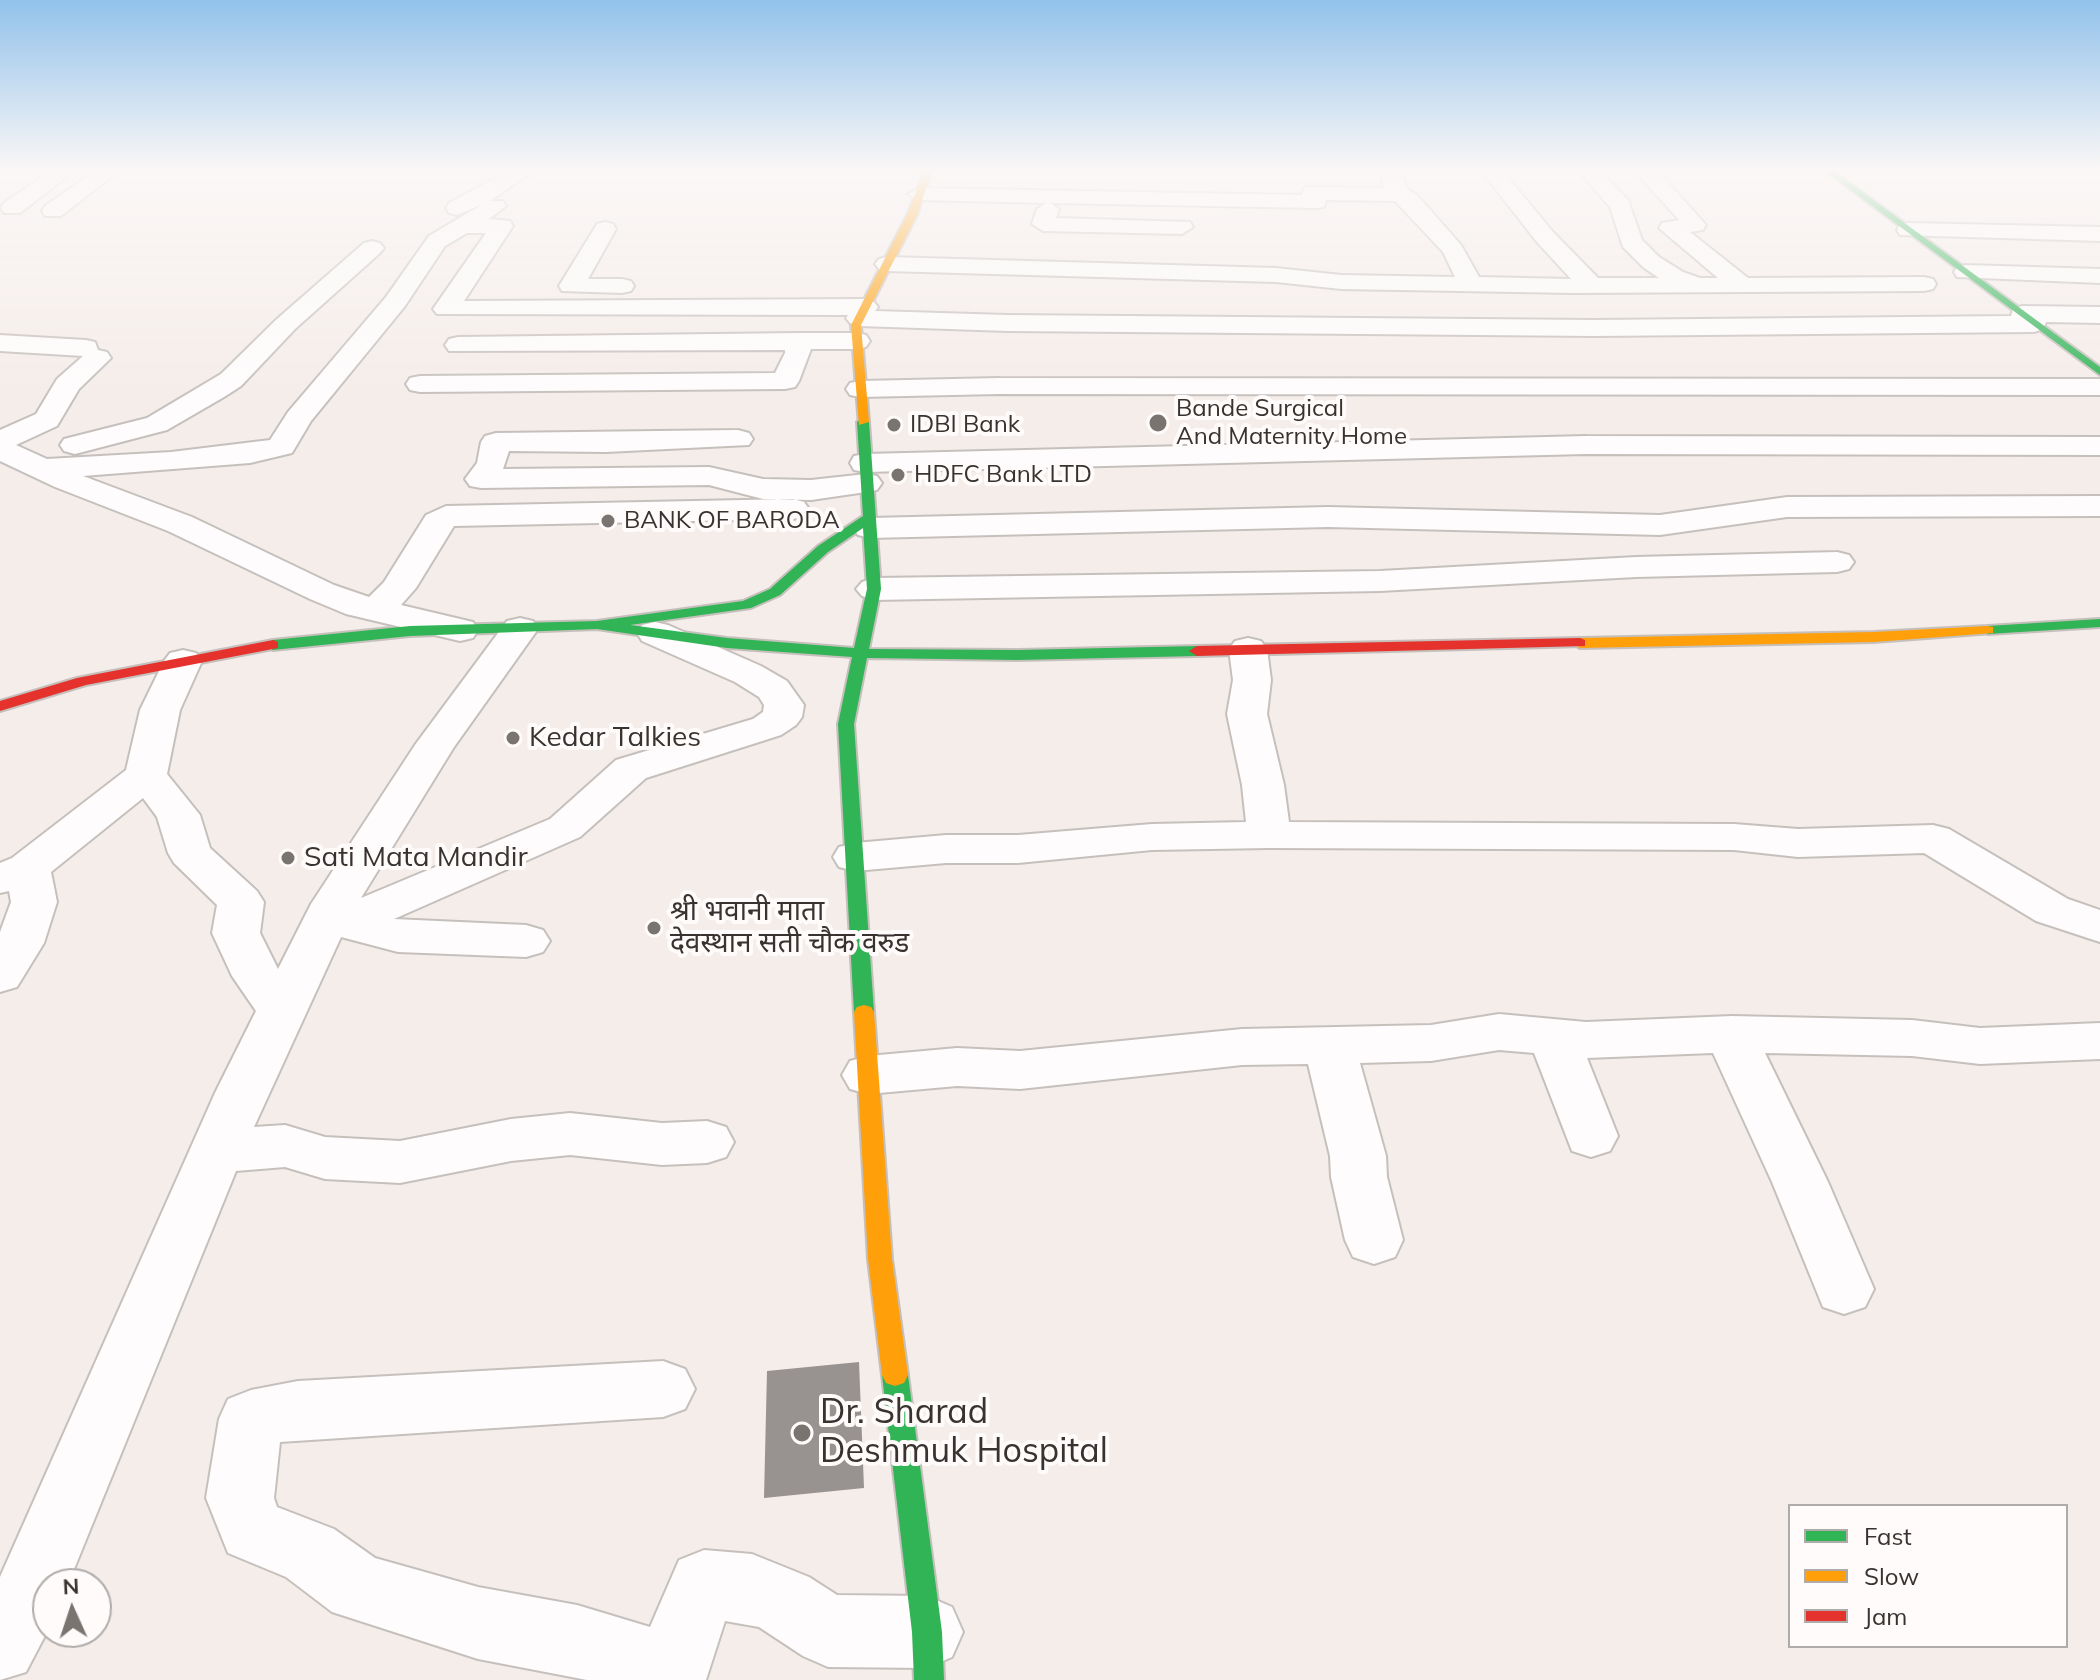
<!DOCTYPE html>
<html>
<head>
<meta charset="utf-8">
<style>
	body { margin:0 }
	#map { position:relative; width:2100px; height:1680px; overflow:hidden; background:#f5edea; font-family:Mulish,sans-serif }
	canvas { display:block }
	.legend { position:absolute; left:1788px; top:1504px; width:280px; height:144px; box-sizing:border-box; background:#fefbfa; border:2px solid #afaba9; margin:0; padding:10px 14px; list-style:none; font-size:24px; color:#383330 }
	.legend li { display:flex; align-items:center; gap:16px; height:40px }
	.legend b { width:40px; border:2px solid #afaba9 }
	.north { position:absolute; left:32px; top:1568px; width:80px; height:80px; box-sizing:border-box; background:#fefbfa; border:2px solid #afaba9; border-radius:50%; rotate:357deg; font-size:22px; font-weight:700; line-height:32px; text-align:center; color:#383330 }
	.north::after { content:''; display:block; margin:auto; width:28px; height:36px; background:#7a7471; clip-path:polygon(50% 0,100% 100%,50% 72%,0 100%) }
</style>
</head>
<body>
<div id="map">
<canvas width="2100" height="1680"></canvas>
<ul class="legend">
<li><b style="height:10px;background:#30b455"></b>Fast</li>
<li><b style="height:10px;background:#ff9f0a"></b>Slow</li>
<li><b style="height:10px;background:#e5322d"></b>Jam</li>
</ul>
<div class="north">N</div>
</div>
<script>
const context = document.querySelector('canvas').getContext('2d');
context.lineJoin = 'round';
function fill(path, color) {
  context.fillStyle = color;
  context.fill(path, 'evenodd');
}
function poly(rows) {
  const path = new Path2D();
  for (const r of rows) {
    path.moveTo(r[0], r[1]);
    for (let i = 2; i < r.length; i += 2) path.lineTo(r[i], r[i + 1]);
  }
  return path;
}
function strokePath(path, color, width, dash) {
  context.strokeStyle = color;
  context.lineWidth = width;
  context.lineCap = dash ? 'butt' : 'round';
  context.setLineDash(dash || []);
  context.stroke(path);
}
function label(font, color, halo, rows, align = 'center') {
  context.font = font + ' Mulish,"Noto Sans Devanagari",sans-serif';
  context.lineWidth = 8;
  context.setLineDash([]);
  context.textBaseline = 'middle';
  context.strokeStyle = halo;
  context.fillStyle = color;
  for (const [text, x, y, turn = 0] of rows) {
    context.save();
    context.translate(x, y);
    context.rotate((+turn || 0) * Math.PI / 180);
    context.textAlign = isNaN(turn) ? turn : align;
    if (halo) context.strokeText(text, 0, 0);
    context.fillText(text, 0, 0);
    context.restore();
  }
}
fill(poly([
	[859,1362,864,1488,764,1498,767,1371]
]), '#989290');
const street = poly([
	[55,168,78,168,20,213,4,213,1,208,4,203,55,168],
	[100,168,123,168,61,216,45,216,42,211,45,206,100,168],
	[514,168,538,168,490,201,503,201,506,206,489,219,510,221,513,226,464,301,865,299,874,302,878,307,875,311,1008,315,1595,320,2011,316,2013,309,2022,306,2100,307,2100,323,2046,322,2043,329,2034,332,1595,336,1008,331,859,326,850,323,846,318,848,315,437,314,433,309,486,233,467,233,445,246,405,306,311,421,292,453,250,463,83,476,192,517,334,585,369,597,384,582,426,515,446,506,793,499,804,502,809,509,804,516,793,519,454,526,416,588,401,605,473,622,478,630,473,638,460,641,346,614,310,599,168,531,55,487,0,461,0,430,36,414,57,379,83,356,0,351,0,335,86,340,95,342,98,350,107,352,111,358,79,389,57,426,16,445,47,459,171,452,270,440,288,412,386,297,429,236,483,204,457,215,449,213,446,208,449,203,514,168],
	[1380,168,1400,168,1406,188,1417,195,1461,245,1479,277,1571,279,1537,242,1479,168,1500,168,1553,232,1598,278,1659,278,1643,267,1623,247,1610,207,1576,168,1597,168,1628,200,1642,240,1659,257,1683,272,1700,278,1718,278,1659,228,1662,223,1679,220,1632,168,1655,168,1706,225,1703,230,1690,232,1748,278,1924,277,1933,279,1936,284,1933,289,1924,291,1574,293,1341,289,1276,282,887,271,879,269,875,264,879,259,887,257,1276,268,1341,275,1455,277,1443,252,1395,201,1326,200,1324,207,1316,208,1051,203,1059,209,1056,218,1190,222,1193,227,1182,234,1043,231,1032,224,1037,209,1046,203,919,200,908,194,919,188,1302,195,1304,188,1312,187,1384,188,1380,168],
	[605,222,613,224,616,229,588,279,622,279,631,281,634,286,631,291,622,293,562,291,559,286,594,229,597,224,605,222],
	[1908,223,2100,227,2100,241,1900,235,1897,230,1900,225,1908,223],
	[372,241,380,243,384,248,380,253,295,329,241,386,224,397,167,430,75,454,64,451,60,445,64,439,147,418,221,374,277,319,364,243,372,241],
	[1966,265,2100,269,2100,283,1957,277,1954,272,1957,267,1966,265],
	[798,333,857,333,866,335,870,341,866,347,857,349,811,349,799,381,795,387,785,389,420,392,410,390,406,384,410,378,420,376,775,373,785,353,785,350,449,351,445,345,449,339,458,337,798,333],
	[999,378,2100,379,2100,395,999,394,860,397,850,395,846,389,850,383,860,381,999,378],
	[738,430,749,433,753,439,749,445,606,452,509,451,503,469,709,467,763,479,811,480,866,474,877,476,882,483,877,490,866,492,811,500,763,499,709,485,481,488,470,486,465,479,477,463,481,442,485,436,496,433,738,430],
	[1586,436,2100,437,2100,455,1586,454,865,472,854,470,850,463,854,456,865,454,1586,436],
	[2100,496,2100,516,1787,517,1660,535,1328,527,870,538,858,535,853,528,858,521,870,518,1328,507,1660,515,1787,497,2100,496],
	[1837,552,1849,555,1854,562,1849,569,1837,572,1636,577,1380,591,874,600,862,596,856,589,862,582,874,578,1380,571,1636,557,1837,552],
	[520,618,533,621,538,629,454,747,361,898,550,819,616,760,753,719,763,712,764,705,759,697,735,682,642,641,637,633,642,625,655,622,668,625,761,666,787,681,804,705,802,717,796,725,781,735,646,778,580,837,394,919,526,925,543,930,550,941,543,952,526,957,398,952,341,937,254,1127,285,1125,325,1137,400,1141,511,1119,570,1113,662,1123,707,1121,726,1127,734,1142,726,1157,707,1163,662,1165,570,1155,511,1161,400,1183,325,1179,285,1167,236,1171,68,1584,48,1584,48,1630,26,1672,0,1680,0,1577,215,1093,256,1011,232,976,212,933,217,905,174,863,168,853,157,817,143,798,51,872,57,902,44,943,17,987,0,992,0,932,11,902,9,891,0,893,0,863,12,858,126,770,140,710,164,661,170,653,183,650,196,653,202,661,180,710,167,774,200,815,210,848,257,891,264,902,260,933,278,969,311,904,415,745,507,621,520,618],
	[1248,638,1261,641,1267,649,1271,680,1267,714,1284,785,1289,822,1734,824,1798,829,1933,825,1949,829,2068,899,2100,910,2100,942,2036,921,1924,853,1798,857,1734,850,1269,848,1152,850,1018,863,946,863,855,871,839,867,833,857,839,847,855,843,946,835,1018,835,1152,824,1246,822,1242,785,1227,714,1233,680,1229,649,1235,641,1248,638],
	[1499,1014,1586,1022,1732,1016,1912,1020,1980,1028,2100,1023,2100,1059,1980,1064,1912,1056,1765,1053,1828,1182,1874,1289,1865,1307,1844,1314,1823,1307,1772,1182,1713,1053,1587,1058,1618,1136,1610,1151,1591,1157,1572,1151,1534,1053,1499,1050,1431,1061,1360,1063,1386,1156,1387,1177,1403,1240,1395,1257,1374,1264,1353,1257,1345,1240,1331,1177,1330,1156,1308,1064,1242,1065,1020,1089,957,1086,868,1094,850,1089,842,1075,850,1061,868,1056,957,1048,1020,1051,1242,1029,1431,1025,1499,1014],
	[663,1361,685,1369,695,1389,685,1409,663,1417,280,1442,274,1498,277,1507,334,1529,375,1558,478,1587,577,1605,650,1627,679,1560,704,1550,752,1554,809,1577,837,1595,927,1596,952,1607,963,1632,952,1657,927,1668,828,1667,803,1656,759,1627,725,1621,706,1680,587,1680,478,1659,332,1612,286,1577,228,1553,206,1498,219,1419,228,1399,251,1390,298,1381,663,1361]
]);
const fast = poly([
	[1821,168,1830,168,2100,367,2100,375,1821,168],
	[863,418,869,422,881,589,869,649,1018,650,1197,646,1205,651,1197,656,1018,660,867,658,854,724,874,1012,871,1017,864,1019,857,1017,854,1012,838,724,852,657,727,648,597,629,410,636,273,650,265,645,273,640,410,626,597,621,743,601,770,589,818,546,863,516,857,422,863,418],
	[863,528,867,589,854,648,727,638,630,625,751,608,780,595,828,552,863,528],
	[2100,619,2100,627,1988,634,1981,630,1988,626,2100,619],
	[895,1364,904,1367,908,1375,942,1632,944,1680,914,1680,912,1632,882,1375,886,1367,895,1364]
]);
const slow = poly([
	[925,168,933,168,917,215,861,325,869,422,859,425,851,325,907,215,925,168],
	[1988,626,1993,627,1993,633,1874,642,1580,648,1572,643,1580,638,1874,632,1988,626],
	[864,1005,871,1007,874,1012,892,1259,908,1375,904,1383,895,1386,886,1383,882,1375,868,1259,854,1012,857,1007,864,1005]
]);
const jam = poly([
	[1580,638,1585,640,1585,646,1197,656,1189,651,1197,646,1580,638],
	[273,640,278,642,278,648,86,685,0,711,0,701,77,678,273,640]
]);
strokePath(street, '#c6c0bd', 4);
strokePath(fast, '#c6c0bd', 4);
strokePath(slow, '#c6c0bd', 4);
strokePath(jam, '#c6c0bd', 4);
fill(street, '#fefcfc');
fill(fast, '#30b455');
fill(slow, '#ff9f0a');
fill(jam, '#e5322d');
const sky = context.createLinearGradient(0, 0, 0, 403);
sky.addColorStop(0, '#92c2eb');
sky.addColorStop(0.42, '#faf7f6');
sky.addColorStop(1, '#faf7f600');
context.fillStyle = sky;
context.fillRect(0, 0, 2100, 403);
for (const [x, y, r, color] of [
	[1158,423,10,"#7a7471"],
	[894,425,8,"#7a7471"],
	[898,475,8,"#7a7471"],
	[608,521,8,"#7a7471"],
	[513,738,8,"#7a7471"],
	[288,858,8,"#7a7471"],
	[654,928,8,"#7a7471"],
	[802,1433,10,"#7a7471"]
]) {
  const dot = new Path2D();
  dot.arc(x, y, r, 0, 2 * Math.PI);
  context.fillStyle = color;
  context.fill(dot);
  strokePath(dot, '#fefbfa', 3);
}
label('24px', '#383330', '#fefbfa', [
	["Bande Surgical",1176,409],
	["And Maternity Home",1176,437],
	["IDBI Bank",910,425],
	["HDFC Bank LTD",914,475],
	["BANK OF BARODA",624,521]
], 'left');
label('28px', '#383330', '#fefbfa', [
	["Kedar Talkies",529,738],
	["Sati Mata Mandir",304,858],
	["श्री भवानी माता",670,912],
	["देवस्थान सती चौक वरुड",670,944]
], 'left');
label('34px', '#383330', '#fefbfa', [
	["Dr. Sharad",820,1413],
	["Deshmuk Hospital",820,1452]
], 'left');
</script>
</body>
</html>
